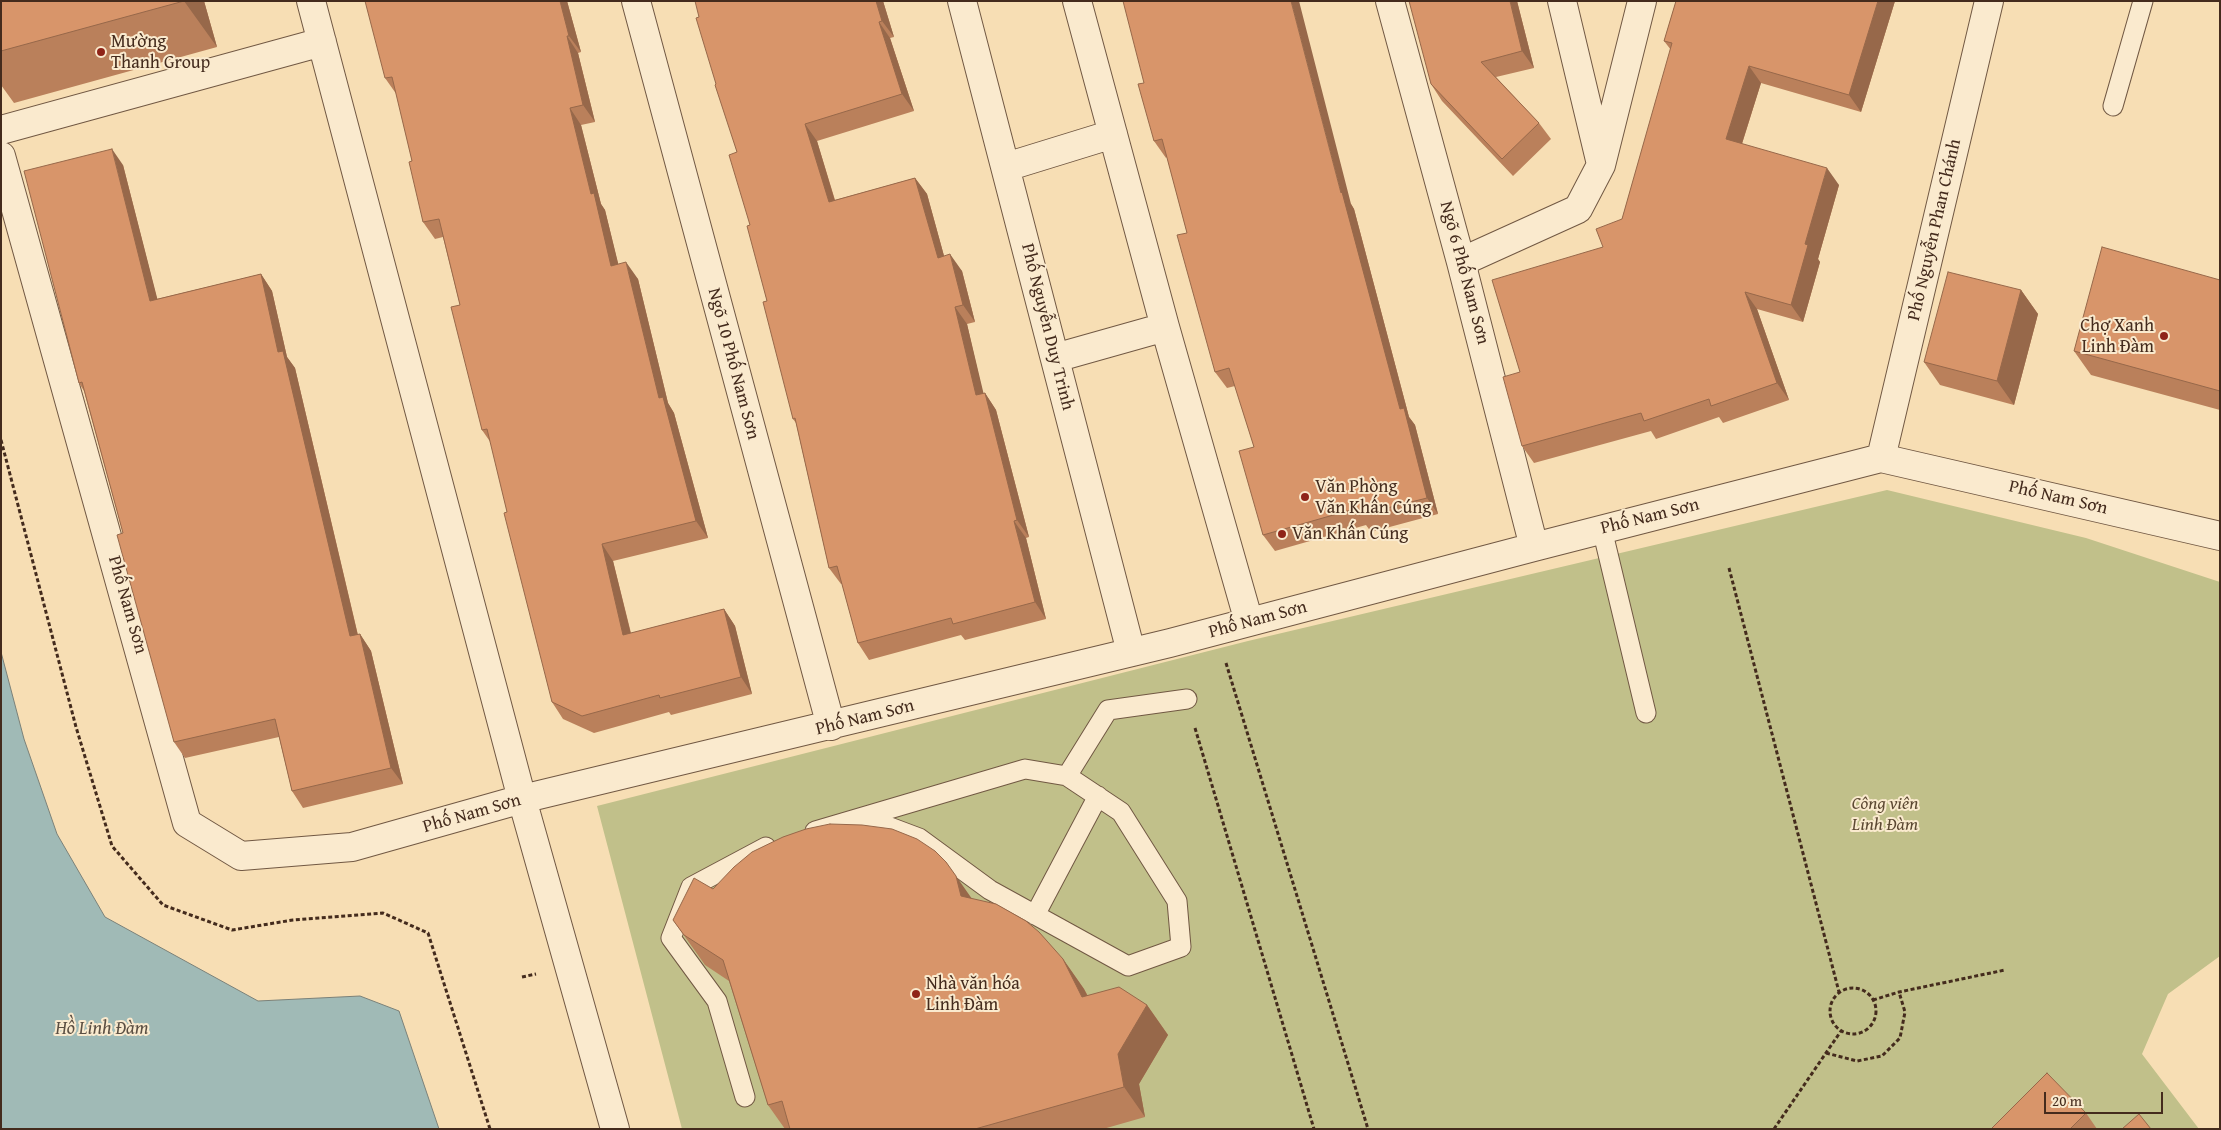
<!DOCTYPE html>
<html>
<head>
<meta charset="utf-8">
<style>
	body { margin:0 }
	#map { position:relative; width:2221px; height:1130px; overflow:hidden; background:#f7deb4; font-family:"Gentium Book Plus",serif }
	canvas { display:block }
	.frame { position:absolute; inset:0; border:2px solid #442b1d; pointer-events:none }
	.scale { position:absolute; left:2044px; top:1092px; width:119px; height:22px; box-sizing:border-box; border:2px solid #442b1d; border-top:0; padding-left:6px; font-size:15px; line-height:18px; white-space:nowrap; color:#442b1d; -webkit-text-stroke:4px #faeace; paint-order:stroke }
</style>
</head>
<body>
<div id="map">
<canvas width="2221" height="1130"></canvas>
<div class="frame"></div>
<div class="scale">20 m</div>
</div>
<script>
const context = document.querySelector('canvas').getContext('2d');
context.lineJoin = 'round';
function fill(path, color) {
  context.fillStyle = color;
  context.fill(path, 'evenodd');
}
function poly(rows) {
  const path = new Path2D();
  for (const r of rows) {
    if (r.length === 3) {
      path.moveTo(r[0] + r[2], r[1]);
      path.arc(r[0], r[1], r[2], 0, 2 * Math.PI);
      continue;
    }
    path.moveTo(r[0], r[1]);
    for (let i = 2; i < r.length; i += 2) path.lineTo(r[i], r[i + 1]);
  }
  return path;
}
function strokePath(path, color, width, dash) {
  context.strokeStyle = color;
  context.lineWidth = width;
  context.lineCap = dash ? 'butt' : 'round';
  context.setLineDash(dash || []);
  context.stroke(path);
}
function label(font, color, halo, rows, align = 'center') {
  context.font = font + ' "Gentium Book Plus",serif';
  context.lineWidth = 4;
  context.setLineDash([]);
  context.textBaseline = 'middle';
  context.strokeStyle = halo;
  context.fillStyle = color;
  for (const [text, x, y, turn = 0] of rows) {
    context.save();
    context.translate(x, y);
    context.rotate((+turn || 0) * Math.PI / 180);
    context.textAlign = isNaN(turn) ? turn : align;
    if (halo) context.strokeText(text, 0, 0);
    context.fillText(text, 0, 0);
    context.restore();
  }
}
fill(poly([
	[1887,490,2086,538,2220,582,2220,956,2168,994,2142,1054,2199,1129,682,1129,597,806,1248,641]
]), '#c1c08a');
const water = poly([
	[1,652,24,739,57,834,105,917,258,1001,360,996,399,1011,439,1129,1,1129,1,652]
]);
fill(water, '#a0bab6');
strokePath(water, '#7b8179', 1);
const lane = poly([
	[2113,106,2143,1],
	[1602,529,1646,713],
	[1067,776,1108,710,1187,699],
	[815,831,1025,769,1067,776,1121,812,1177,901,1181,947,1128,966,990,890,919,838,863,817],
	[1035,915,1098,796],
	[745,1097,717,1001,671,938,691,887,766,847]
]);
const street = poly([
	[311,1,522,799,615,1129],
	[636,1,831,726],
	[962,1,1131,652],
	[1077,1,1165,327,1249,622],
	[1390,1,1461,262,1534,547],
	[1562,1,1600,160],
	[1,130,322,42],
	[1,156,187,823,241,856,352,847,522,799,1170,643,1534,547,1881,458,2220,536],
	[1006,167,1113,134],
	[1461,262,1578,209,1601,165,1642,1],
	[1055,358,1165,327],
	[1881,458,1989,1]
]);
strokePath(lane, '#715843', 21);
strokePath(street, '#715843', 30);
strokePath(poly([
	[1,440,76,727,112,846,163,905,232,930,293,920,383,913,428,933,490,1129],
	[1729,568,1839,992],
	[1226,663,1368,1129],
	[1195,728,1314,1129],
	[522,977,536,974],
	[1853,1011,23],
	[1873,1000,1899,992,2005,970],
	[1826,1053,1857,1061,1882,1056,1900,1038,1905,1012,1899,992],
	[1774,1129,1841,1031]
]), '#442b1d', 3, [4, 2.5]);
strokePath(lane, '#faeace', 19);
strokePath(street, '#faeace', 28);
fill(poly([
	[1,1,204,1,217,47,14,103,1,85],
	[567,1,581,52,578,53,595,122,581,125,601,204,605,210,618,264,638,279,668,403,674,413,708,538,613,561,631,633,724,609,735,626,752,694,671,715,669,712,594,733,563,719,552,702,491,443,482,430,460,305,443,237,435,239,423,222,412,161,397,95,385,78],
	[883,1,894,37,890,38,914,111,817,141,835,200,915,178,927,194,944,256,962,271,975,322,967,324,983,394,985,393,996,410,1029,537,1026,538,1046,619,965,640,961,635,869,660,858,643,842,584,841,584,829,568,796,423,793,419,750,225,737,152,716,84,699,17],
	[1517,1,1534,68,1496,77,1539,123,1551,139,1513,176,1442,101,1431,84],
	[1676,1,1895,1,1861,112,1761,83,1742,144,1839,185,1818,259,1820,262,1803,322,1757,309,1789,400,1723,423,1719,417,1656,439,1651,431,1534,463,1522,446,1520,372,1622,219,1671,50,1664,41],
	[1144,83,1351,204,1354,209,1409,417,1415,425,1438,514,1371,532,1366,525,1275,551,1263,535,1254,447,1235,386,1227,388,1215,372,1187,233,1167,157,1166,158,1154,141],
	[123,165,157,299,261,274,272,291,287,357,295,368,358,635,360,634,371,651,403,784,303,808,292,791,279,737,185,758,174,742,123,533,84,391,79,383],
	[2220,280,2220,410,2091,375,2074,351],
	[2021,290,2038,314,2014,405,1940,385,1924,362],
	[946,862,971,899,1063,959,1084,989,1088,996,1147,1005,1168,1035,1139,1084,1145,1117,1103,1129,785,1129,768,1105,729,981,705,965,673,920,713,889],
	[2086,1113,2097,1129,1991,1129]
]), '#ba805b');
fill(poly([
	[184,1,204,1,217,47],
	[560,1,567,1,581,52,569,36],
	[876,1,883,1,894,37,882,21],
	[1291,1,1299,1,1351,204,1354,209,1409,417,1415,425,1438,514,1427,498,1400,409,1341,193],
	[1510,1,1517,1,1534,68,1522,51],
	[1878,1,1895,1,1861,112,1849,95],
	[879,22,890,38,914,111,902,94],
	[567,36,578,53,595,122,583,105],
	[1749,66,1761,83,1738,156,1726,139],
	[570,108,581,125,601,204,605,210,623,283,611,266,591,194],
	[805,124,817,141,840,218,829,202],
	[112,149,123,165,162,317,150,301],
	[1827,168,1839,185,1818,259,1820,262,1803,322,1791,305,1805,244],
	[915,178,927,194,949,274,938,258],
	[950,254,962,271,975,322,963,305],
	[626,262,638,279,668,403,674,413,708,538,696,521,659,398],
	[261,274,272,291,287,357,295,368,362,653,350,636,278,352],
	[2021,290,2038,314,2014,405,1997,381],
	[1745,292,1757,309,1789,400,1777,383],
	[955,307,967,324,988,412,976,395],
	[985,393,996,410,1029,537,1017,520],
	[1014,521,1026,538,1046,619,1035,602],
	[602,544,613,561,635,651,623,635],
	[724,609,735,626,752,694,741,677],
	[360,634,371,651,403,784,391,768],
	[956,876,977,906,961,896],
	[1063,959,1084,989,1103,1027,1082,997],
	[1147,1005,1168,1035,1139,1084,1145,1117,1124,1087,1118,1054]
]), '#97684a');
const building = poly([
	[1,1,184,1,1,51,1,1],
	[365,1,560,1,569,36,567,36,583,105,570,108,591,194,594,193,611,266,626,262,659,398,663,397,696,521,602,544,623,635,724,609,741,677,660,698,659,695,582,716,552,702,504,513,507,512,487,429,482,430,451,307,460,305,439,219,423,222,409,162,412,161,392,77,385,78,365,1],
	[695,1,876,1,882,21,879,22,902,94,805,124,829,202,915,178,938,258,950,254,963,305,955,307,976,395,985,393,1017,520,1014,521,1035,602,953,624,951,618,858,643,837,566,829,568,795,418,793,419,763,302,767,301,747,226,750,225,729,155,737,152,715,85,716,84,696,18,699,17,695,1],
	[1123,1,1291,1,1341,193,1342,192,1400,409,1404,408,1427,498,1359,515,1358,508,1263,535,1239,451,1254,447,1229,368,1215,372,1177,235,1187,233,1162,139,1154,141,1138,84,1144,83,1123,1],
	[1409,1,1510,1,1522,51,1481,62,1539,123,1502,159,1431,84,1409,1],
	[1676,1,1878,1,1849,95,1749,66,1726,139,1827,168,1805,244,1808,245,1791,305,1745,292,1777,383,1711,406,1709,399,1644,421,1641,413,1522,446,1503,377,1520,372,1492,280,1603,247,1596,229,1622,219,1672,43,1664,41,1676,1],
	[112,149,150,301,261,274,278,352,283,351,350,636,360,634,391,768,292,791,275,719,174,742,117,535,123,533,82,382,79,383,24,171,112,149],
	[2102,247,2220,280,2220,391,2074,351,2102,247],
	[1948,272,2021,290,1997,381,1924,362,1948,272],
	[830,824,862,825,892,829,917,839,935,851,946,862,956,876,961,896,996,904,1026,921,1039,932,1063,959,1082,997,1119,987,1147,1005,1118,1054,1124,1087,975,1129,790,1129,782,1101,768,1105,723,960,684,935,673,920,694,878,713,889,734,867,752,852,783,837,806,829,830,824],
	[2047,1073,2086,1113,2070,1129,1991,1129,2047,1073],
	[2139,1114,2151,1129,2122,1129,2139,1114]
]);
fill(building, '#d8956a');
strokePath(building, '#97684a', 1);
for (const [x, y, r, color] of [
	[101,52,5,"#8f2418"],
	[2164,336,5,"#8f2418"],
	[1305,497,5,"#8f2418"],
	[1282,534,5,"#8f2418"],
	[916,994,5,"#8f2418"]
]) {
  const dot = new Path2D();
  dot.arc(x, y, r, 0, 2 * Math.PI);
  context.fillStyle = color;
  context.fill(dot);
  strokePath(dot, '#faeace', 2);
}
label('18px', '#442b1d', '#faeace', [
	["Mường",111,42],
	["Thanh Group",111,63],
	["Chợ Xanh",2154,326,"right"],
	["Linh Đàm",2154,347,"right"],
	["Văn Phòng",1315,487],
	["Văn Khấn Cúng",1315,508],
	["Văn Khấn Cúng",1292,534],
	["Nhà văn hóa",926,984],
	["Linh Đàm",926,1005]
], 'left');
label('18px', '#442b1d', '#faeace', [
	["Phố Nguyễn Phan Chánh",1935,230,-77],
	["Ngõ 6 Phố Nam Sơn",1464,273,75],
	["Phố Nguyễn Duy Trinh",1047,327,76],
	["Ngõ 10 Phố Nam Sơn",733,364,75],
	["Phố Nam Sơn",2058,498,13],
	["Phố Nam Sơn",1650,517,-14],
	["Phố Nam Sơn",127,605,74],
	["Phố Nam Sơn",1258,620,-15],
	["Phố Nam Sơn",865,718,-14],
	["Phố Nam Sơn",472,814,-16]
]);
label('italic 18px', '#5d4933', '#faeace', [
	["Công viên",1885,804],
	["Linh Đàm",1885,825]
]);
label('italic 19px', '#5b4f43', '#faeace', [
	["Hồ Linh Đàm",102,1029]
]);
</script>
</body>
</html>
